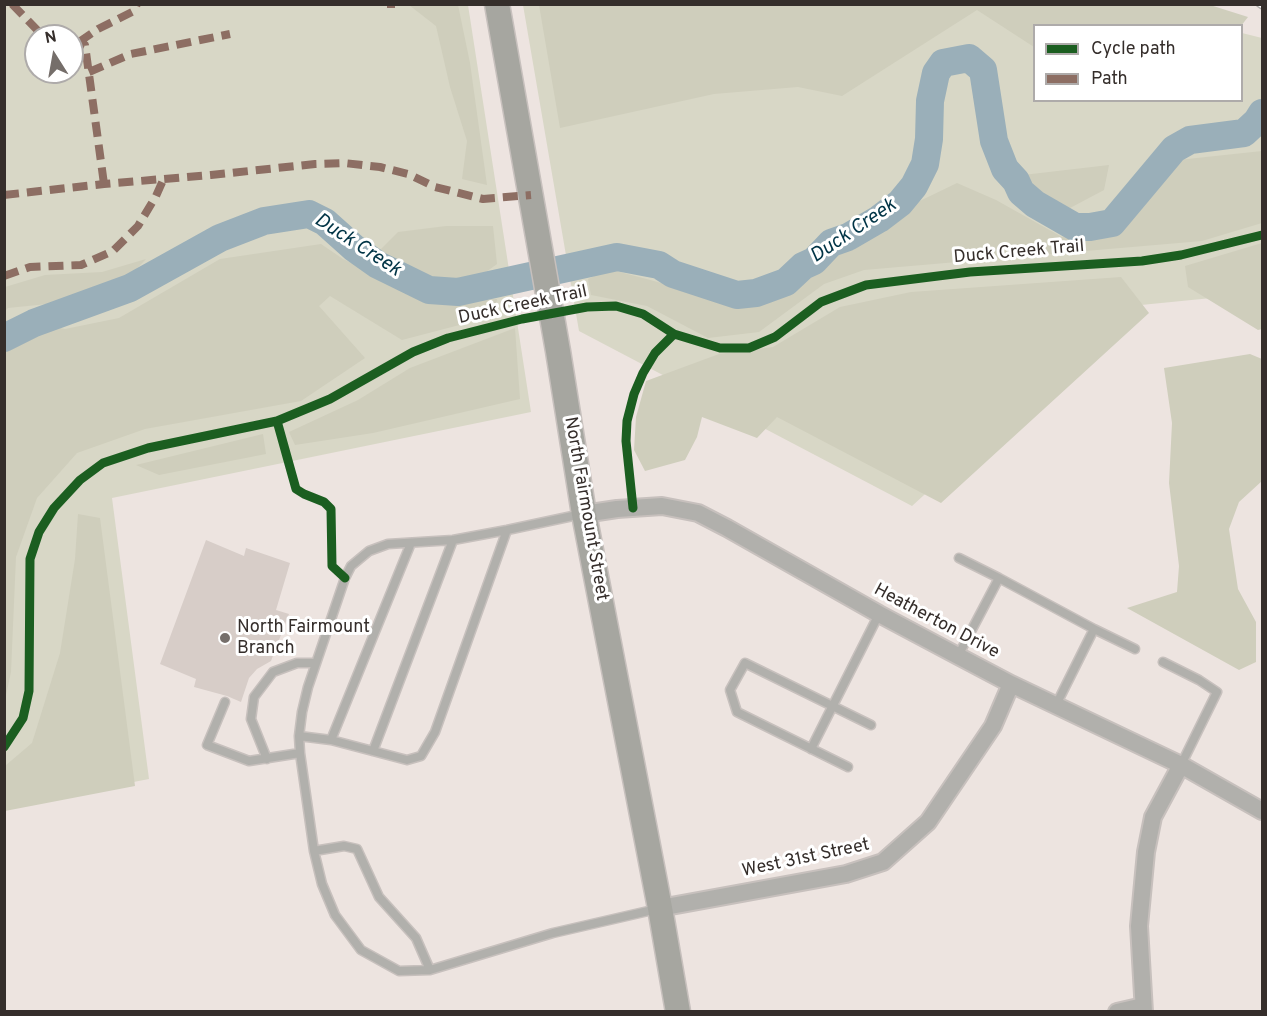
<!DOCTYPE html>
<html>
<head>
<meta charset="utf-8">
<style>
	body { margin:0 }
	#map { position:relative; width:1267px; height:1016px; overflow:hidden; background:#ede4e0; font-family:Overpass,sans-serif }
	canvas { display:block }
	.frame { position:absolute; inset:0; border:6px solid #352e2b; pointer-events:none }
	.legend { position:absolute; left:1033px; top:24px; width:210px; height:78px; box-sizing:border-box; background:#fff; border:2px solid #aeabaa; margin:0; padding:8px 10px; list-style:none; font-size:18px; color:#352e2b }
	.legend li { display:flex; align-items:center; gap:12px; height:30px }
	.legend b { width:30px; border:2px solid #aeabaa }
	.north { position:absolute; left:24px; top:24px; width:60px; height:60px; box-sizing:border-box; background:#fff; border:2px solid #aeabaa; border-radius:50%; rotate:349deg; font-size:16px; font-weight:700; line-height:24px; text-align:center; color:#352e2b }
	.north::after { content:''; display:block; margin:auto; width:21px; height:27px; background:#756e6a; clip-path:polygon(50% 0,100% 100%,50% 72%,0 100%) }
</style>
</head>
<body>
<div id="map">
<canvas width="1267" height="1016"></canvas>
<div class="frame"></div>
<ul class="legend">
<li><b style="height:8px;background:#1b5e20"></b>Cycle path</li>
<li><b style="height:8px;background:#8d6e63"></b>Path</li>
</ul>
<div class="north">N</div>
</div>
<script>
const context = document.querySelector('canvas').getContext('2d');
context.lineJoin = 'round';
function fill(path, color) {
  context.fillStyle = color;
  context.fill(path, 'evenodd');
}
function poly(rows) {
  const path = new Path2D();
  for (const r of rows) {
    path.moveTo(r[0], r[1]);
    for (let i = 2; i < r.length; i += 2) path.lineTo(r[i], r[i + 1]);
  }
  return path;
}
function strokePath(path, color, width, dash) {
  context.strokeStyle = color;
  context.lineWidth = width;
  context.lineCap = dash ? 'butt' : 'round';
  context.setLineDash(dash || []);
  context.stroke(path);
}
function label(font, color, halo, rows, align = 'center') {
  context.font = font + ' Overpass,sans-serif';
  context.lineWidth = 6;
  context.setLineDash([]);
  context.textBaseline = 'middle';
  context.strokeStyle = halo;
  context.fillStyle = color;
  for (const [text, x, y, turn = 0] of rows) {
    context.save();
    context.translate(x, y);
    context.rotate((+turn || 0) * Math.PI / 180);
    context.textAlign = isNaN(turn) ? turn : align;
    if (halo) context.strokeText(text, 0, 0);
    context.fillText(text, 0, 0);
    context.restore();
  }
}
fill(poly([
	[1127,4,1034,26,1034,100,1242,100,1242,33,1262,38,1262,293,1131,306,912,506,579,331,523,5],
	[5,5,468,5,531,412,112,498,149,779,5,807],
	[36,36,72,36,72,72,36,72]
]), '#d8d7c6');
fill(poly([
	[409,5,458,5,470,63,487,185,462,179,467,141,450,87,436,26],
	[1210,5,1248,17,1241,26,1034,26,1034,47,977,10,842,96,798,87,714,94,560,128,539,5],
	[1262,151,1262,223,1202,241,864,270,824,284,759,332,708,338,647,306,591,295,588,279,609,269,710,296,759,285,833,252,897,212,957,183,996,200,1062,237,1115,229,1134,211,1178,160],
	[1109,165,1104,190,1070,208,1033,196,1023,175],
	[446,226,493,226,497,264,472,282,437,285,398,268,380,250,398,232],
	[1262,243,1262,329,1258,330,1188,287,1185,266],
	[321,244,343,259,437,303,497,299,494,316,402,340,330,296,319,306,365,358,301,401,145,429,77,453,37,498,16,557,11,672,5,700,4,348,19,319,65,329,119,318,220,259],
	[146,259,126,280,67,302,8,308,5,311,5,287,45,275,102,272],
	[1121,277,1149,313,941,503,777,417,757,438,702,417,697,437,685,460,645,471,634,450,636,417,646,381,719,354,773,347,840,307,911,292],
	[515,328,520,399,373,433,295,445,289,432,358,400,410,368],
	[1250,354,1262,359,1262,481,1239,502,1229,529,1238,589,1256,622,1256,662,1239,670,1127,608,1177,592,1179,566,1169,483,1172,423,1164,368],
	[263,434,266,454,159,475,136,465],
	[78,514,100,518,135,786,5,811,5,766,32,743,60,653,75,559]
]), '#cfcebc');
strokePath(poly([
	[4,338,34,323,130,288,220,238,264,221,309,214,325,222,354,248,378,265,429,290,458,292,617,257,659,265,673,274,737,295,756,293,786,282,803,266,814,261,831,243,848,237,879,219,900,203,914,186,925,164,929,139,930,101,936,73,943,63,969,58,983,70,994,141,1005,169,1016,181,1021,192,1035,204,1075,227,1090,227,1112,223,1174,149,1190,140,1244,133,1257,121,1262,113]
]), '#9aafb9', 28);
fill(poly([
	[206,540,244,556,246,548,290,563,276,610,289,614,271,661,257,669,249,678,241,702,227,696,194,687,196,679,160,664]
]), '#d7cdc8');
const lane = poly([
	[582,514,507,530,453,540,388,544,369,551,351,566,345,578,308,687,302,712,299,736,300,753,314,851,322,884,335,915,361,950,399,971,430,970,553,933,657,909],
	[959,558,999,578,1094,629,1135,649],
	[958,656,999,578],
	[1163,662,1199,680,1217,692,1181,765],
	[225,702,207,745,249,761,300,753],
	[1056,705,1094,629],
	[299,736,331,740,411,543],
	[331,740,407,760,421,756,435,732,507,530],
	[811,749,879,614],
	[373,751,453,540],
	[267,759,251,719,254,697,273,672,297,663,316,663],
	[848,767,737,712,730,690,745,663,871,725],
	[314,851,344,846,357,849,379,897,416,938,430,970]
]);
const street = poly([
	[584,514,617,509,662,506,698,513,727,528,879,614,958,656,1011,684,1181,765,1262,811],
	[660,908,846,874,883,862,928,822,993,726,1011,684],
	[1117,1012,1143,1006],
	[1144,1012,1139,926,1146,852,1153,817,1181,765]
]);
const secondary = poly([
	[497,4,558,351,584,514,660,908,678,1012]
]);
strokePath(lane, '#c7c0bd', 11);
strokePath(street, '#c7c0bd', 20);
strokePath(secondary, '#c7c0bd', 27);
strokePath(lane, '#b1b0ac', 8);
strokePath(street, '#b1b0ac', 16);
strokePath(secondary, '#a6a6a0', 24);
const rail = poly([
	[1259,4,1262,6]
]);
strokePath(rail, '#afaca9', 7);
strokePath(rail, '#fff', 4.5, [14]);
strokePath(poly([
	[12,4,40,33,57,36],
	[391,8,391,4],
	[72,39,85,45,104,184],
	[79,42,98,29,134,11,137,4],
	[89,72,131,54,230,34],
	[4,195,104,184,211,175,315,164,344,163,380,167,408,174,435,187,483,199,531,195],
	[4,276,30,267,81,265,113,251,138,226,156,196,164,178]
]), '#8d6e63', 8, [15, 8]);
strokePath(poly([
	[277,421,296,489,304,494,324,502,331,509,332,566,345,578],
	[633,508,626,441,627,421,634,394,643,373,655,353,674,334],
	[4,747,23,718,29,691,30,559,39,532,54,508,80,480,103,463,148,448,277,421,330,399,413,352,448,338,522,319,587,307,616,306,643,314,674,334,720,348,749,348,775,337,821,302,866,285,970,272,1142,261,1181,255,1262,235]
]), '#1b5e20', 9);
for (const [x, y, r, color] of [
	[225,638,6,"#756e6a"]
]) {
  const dot = new Path2D();
  dot.arc(x, y, r, 0, 2 * Math.PI);
  context.fillStyle = color;
  context.fill(dot);
  strokePath(dot, '#fff', 2);
}
label('18px', '#352e2b', '#fff', [
	["Duck Creek Trail",1019,253,-5],
	["Duck Creek Trail",523,306,-12],
	["North Fairmount Street",585,509,80],
	["Heatherton Drive",936,622,28],
	["West 31st Street",806,859,-12]
]);
label('18px', '#352e2b', '#fff', [
	["North Fairmount",237,628],
	["Branch",237,649]
], 'left');
label('italic 20px', '#013446', '#fff', [
	["Duck Creek",854,232,-34],
	["Duck Creek",357,246,33]
]);
</script>
</body>
</html>
